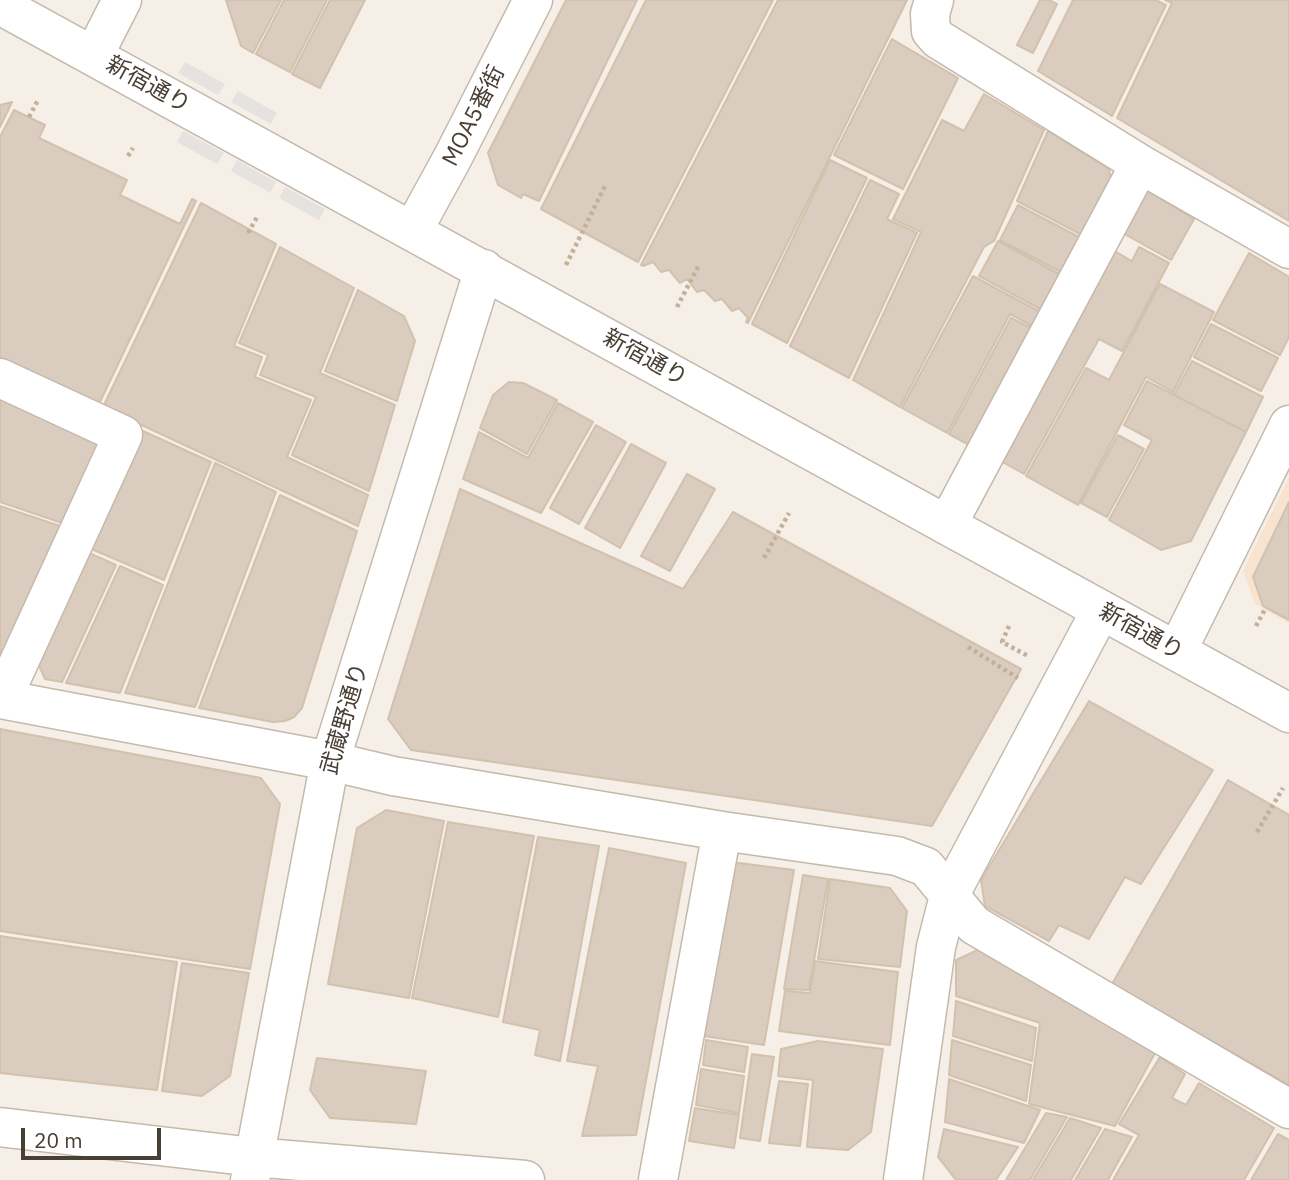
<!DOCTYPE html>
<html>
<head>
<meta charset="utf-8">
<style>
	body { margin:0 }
	#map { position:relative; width:1289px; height:1180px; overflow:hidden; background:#f5efe7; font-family:"IBM Plex Sans",sans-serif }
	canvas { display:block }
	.scale { position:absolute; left:21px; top:1128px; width:140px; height:32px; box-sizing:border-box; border:4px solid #483f35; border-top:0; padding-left:9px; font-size:21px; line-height:24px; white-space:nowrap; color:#483f35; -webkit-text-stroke:5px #fff; paint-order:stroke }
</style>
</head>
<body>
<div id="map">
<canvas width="1289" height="1180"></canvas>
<div class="scale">20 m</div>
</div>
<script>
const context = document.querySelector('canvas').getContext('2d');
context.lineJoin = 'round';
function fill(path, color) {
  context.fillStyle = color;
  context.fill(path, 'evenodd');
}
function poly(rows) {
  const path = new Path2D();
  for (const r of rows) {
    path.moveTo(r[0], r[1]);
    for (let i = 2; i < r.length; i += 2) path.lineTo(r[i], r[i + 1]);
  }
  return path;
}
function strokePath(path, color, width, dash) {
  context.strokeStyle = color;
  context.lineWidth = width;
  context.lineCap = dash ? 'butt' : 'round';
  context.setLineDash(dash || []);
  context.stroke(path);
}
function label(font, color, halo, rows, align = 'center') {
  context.font = font + ' "IBM Plex Sans","Noto Sans JP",sans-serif';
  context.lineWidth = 6;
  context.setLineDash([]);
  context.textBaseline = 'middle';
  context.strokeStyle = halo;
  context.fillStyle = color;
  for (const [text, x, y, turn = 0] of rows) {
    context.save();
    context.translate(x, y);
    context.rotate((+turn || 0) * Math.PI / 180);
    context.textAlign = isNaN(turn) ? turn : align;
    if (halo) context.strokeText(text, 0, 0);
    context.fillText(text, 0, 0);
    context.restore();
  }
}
fill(poly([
	[1289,477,1289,623,1255,604,1243,571]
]), '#f8e3d0');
fill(poly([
	[185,62,225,84,218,95,178,73],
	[238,91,277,113,271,124,231,102],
	[183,131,224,153,217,164,177,142],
	[237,160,276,182,270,193,231,171],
	[285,187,325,209,319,220,279,198]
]), '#e5e2df');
const building = poly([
	[226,0,281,0,253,53,241,46,226,0],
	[284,0,327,0,290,72,256,54,284,0],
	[330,0,365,0,320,88,292,74,330,0],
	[566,0,637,0,539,201,523,194,521,198,498,185,488,153,566,0],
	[646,0,773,0,638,262,541,209,646,0],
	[778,0,907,0,748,323,746,322,748,318,739,308,732,311,722,299,715,301,704,290,697,292,687,279,680,283,669,270,661,272,653,262,643,266,641,265,778,0],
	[1040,0,1049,0,1057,4,1033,53,1017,45,1040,0],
	[1073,0,1156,0,1166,5,1112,116,1038,71,1073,0],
	[1165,0,1289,0,1289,221,1117,118,1172,3,1165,0],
	[892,39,958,78,903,189,834,155,892,39],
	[984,94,1044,130,994,241,984,247,900,407,853,380,921,232,893,219,942,120,964,131,984,94],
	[12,102,0,127,0,105,12,102],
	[14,110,45,125,39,138,127,180,120,195,180,224,192,199,196,201,99,404,0,358,0,137,14,110],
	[1048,131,1109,169,1111,182,1082,235,1017,201,1048,131],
	[830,160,867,178,787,343,752,324,830,160],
	[870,180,899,194,887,219,917,233,849,378,790,346,870,180],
	[1141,187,1194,219,1171,260,1119,231,1141,187],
	[201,203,276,244,234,346,262,357,255,377,311,400,287,457,368,495,358,526,103,407,201,203],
	[1018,205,1081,238,1063,273,1000,240,1018,205],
	[998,241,1061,275,1042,310,979,276,998,241],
	[280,247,354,288,320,373,395,405,369,491,292,455,316,397,260,375,268,355,239,343,280,247],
	[1139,247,1169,263,1122,351,1099,339,1024,474,999,460,1111,249,1132,261,1139,247],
	[1249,253,1289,277,1289,337,1280,355,1213,320,1249,253],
	[973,276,1042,313,1034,327,1010,314,947,433,902,408,973,276],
	[1160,284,1214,312,1173,392,1146,377,1078,505,1026,476,1086,368,1109,380,1160,284],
	[358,290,404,316,415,341,397,401,325,371,358,290],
	[1011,318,1033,329,971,446,949,434,1011,318],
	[1211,324,1278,358,1261,391,1194,357,1211,324],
	[1192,361,1263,397,1246,432,1174,395,1192,361],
	[1147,381,1246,432,1191,541,1161,550,1109,520,1152,440,1124,425,1147,381],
	[509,382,523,383,557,400,527,454,480,428,493,395,509,382],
	[0,397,96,442,99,449,65,524,0,502,0,397],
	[558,403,593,422,541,513,463,479,479,432,528,458,558,403],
	[596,425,626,442,579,524,550,508,596,425],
	[143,431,211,462,164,580,89,548,143,431],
	[1118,435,1144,449,1107,517,1081,503,1118,435],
	[631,444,666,463,620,548,585,528,631,444],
	[215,463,276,492,195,707,125,693,215,463],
	[687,474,715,489,670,571,641,556,687,474],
	[460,489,683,589,733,512,1021,669,932,826,411,750,388,719,460,489],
	[280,495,357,531,302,708,294,717,285,721,273,722,199,708,280,495],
	[1289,502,1289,620,1263,606,1253,577,1289,502],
	[0,506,63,527,3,651,0,653,0,506],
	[87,552,116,565,62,682,45,679,37,661,87,552],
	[120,566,163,585,120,693,66,683,120,566],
	[1089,701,1213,770,1141,884,1125,877,1089,939,1059,925,1049,941,985,906,981,880,1089,701],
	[0,729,261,778,280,804,250,969,0,931,0,729],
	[1228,780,1289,815,1289,1085,1112,984,1228,780],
	[386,810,444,821,409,998,328,984,357,828,386,810],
	[448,822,534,836,498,1017,412,998,448,822],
	[538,837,599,846,560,1061,535,1055,540,1030,503,1022,538,837],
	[609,848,686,863,636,1135,582,1136,598,1066,567,1061,609,848],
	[731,862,794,870,764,1045,697,1035,731,862],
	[803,875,828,879,809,990,784,989,803,875],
	[830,879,890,888,907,911,900,967,818,959,830,879],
	[0,936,177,962,157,1090,0,1073,0,936],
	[982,948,1155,1053,1115,1126,1029,1104,1040,1023,956,996,956,960,982,948],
	[815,961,898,972,890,1045,779,1031,785,991,810,993,815,961],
	[182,963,249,973,230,1076,202,1096,162,1091,182,963],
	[956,1001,1036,1028,1032,1061,953,1036,956,1001],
	[706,1040,748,1047,744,1072,703,1065,706,1040],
	[952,1040,1031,1065,1026,1101,949,1075,952,1040],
	[818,1041,883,1049,871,1132,848,1150,807,1147,813,1080,778,1076,781,1049,818,1041],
	[752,1054,774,1057,760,1141,740,1138,752,1054],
	[1160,1057,1185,1074,1172,1098,1186,1105,1199,1083,1274,1128,1244,1180,1113,1180,1139,1135,1119,1124,1160,1057],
	[317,1058,426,1071,416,1124,330,1118,310,1090,317,1058],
	[701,1069,744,1076,739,1113,696,1105,701,1069],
	[949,1079,1040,1110,1024,1143,945,1122,949,1079],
	[779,1081,808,1084,800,1146,769,1143,779,1081],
	[695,1108,739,1115,734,1148,689,1141,695,1108],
	[1046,1113,1067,1117,1030,1180,1006,1180,1046,1113],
	[1070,1118,1101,1128,1071,1180,1033,1180,1070,1118],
	[944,1129,1018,1147,996,1180,956,1180,938,1157,944,1129],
	[1105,1129,1132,1137,1108,1180,1075,1180,1105,1129],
	[1278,1134,1289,1140,1289,1180,1251,1180,1278,1134]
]);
fill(building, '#daccbe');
strokePath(building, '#d3c1ae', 2);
const minor = poly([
	[934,0,930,14,931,31,938,39,1140,164,1289,249],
	[94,55,122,0],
	[413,230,453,157,533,0],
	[0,378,123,435,2,699],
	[947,525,1140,164],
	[1177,651,1289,425],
	[0,699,330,761,393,776,722,831,897,856,926,867,974,925,1289,1109],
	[0,1127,253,1157,525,1180],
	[250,1180,330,761,484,269],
	[658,1180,722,831],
	[903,1180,936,947,949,896,1101,610]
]);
const tertiary = poly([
	[0,5,1289,713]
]);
strokePath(minor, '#c4b9ab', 41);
strokePath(tertiary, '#c4b9ab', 41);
strokePath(poly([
	[29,117,38,100],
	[128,156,133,148],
	[248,233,257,217],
	[566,265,606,184],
	[677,307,699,265],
	[764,558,789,513],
	[1009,626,1002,642,1028,656],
	[1256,626,1265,609],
	[968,647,1018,678],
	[1257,832,1283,788]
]), '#c4b099', 4.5, [3.5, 3.5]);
strokePath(minor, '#fff', 38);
strokePath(tertiary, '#fff', 38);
label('23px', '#483f35', '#fff', [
	["新宿通り",148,85,29],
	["MOA5番街",474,116,-63],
	["新宿通り",645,358,29],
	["新宿通り",1141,632,29],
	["武蔵野通り",345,719,-74]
]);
</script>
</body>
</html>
